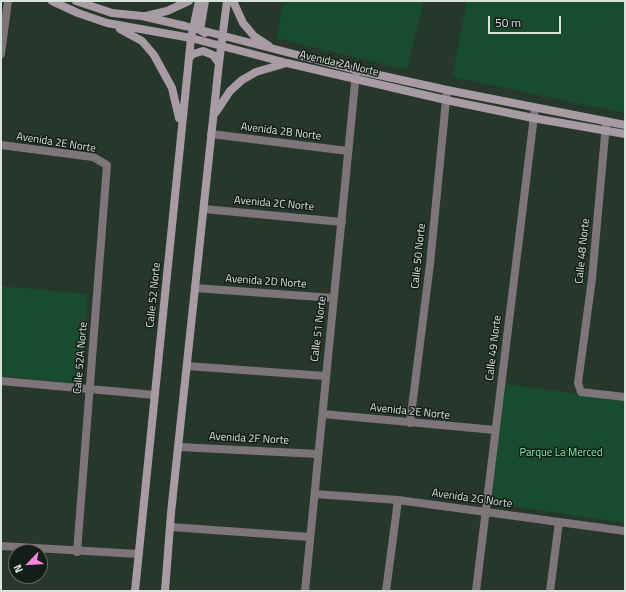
<!DOCTYPE html>
<html>
<head>
<meta charset="utf-8">
<style>
	body { margin:0 }
	#map { position:relative; width:626px; height:592px; overflow:hidden; background:#27372c; font-family:"Titillium Web",sans-serif }
	canvas { display:block }
	.frame { position:absolute; inset:0; border:2px solid #d8e3db; pointer-events:none }
	.north { position:absolute; left:8px; top:544px; width:40px; height:40px; box-sizing:border-box; background:#151d18; border:1px solid #636c66; border-radius:50%; rotate:245deg; font-size:11px; font-weight:700; line-height:16px; text-align:center; color:#d8e3db }
	.north::after { content:''; display:block; margin:auto; width:14px; height:18px; background:#fc86e4; clip-path:polygon(50% 0,100% 100%,50% 72%,0 100%) }
	.scale { position:absolute; left:488px; top:16px; width:73px; height:18px; box-sizing:border-box; border:2px solid #d8e3db; border-top:0; padding-left:5px; font-size:12px; line-height:14px; white-space:nowrap; color:#d8e3db; -webkit-text-stroke:3px #151d18; paint-order:stroke }
</style>
</head>
<body>
<div id="map">
<canvas width="626" height="592"></canvas>
<div class="frame"></div>
<div class="north">N</div>
<div class="scale">50 m</div>
</div>
<script>
const context = document.querySelector('canvas').getContext('2d');
context.lineJoin = 'round';
function fill(path, color) {
  context.fillStyle = color;
  context.fill(path, 'evenodd');
}
function poly(rows) {
  const path = new Path2D();
  for (const r of rows) {
    path.moveTo(r[0], r[1]);
    for (let i = 2; i < r.length; i += 2) path.lineTo(r[i], r[i + 1]);
  }
  return path;
}
function strokePath(path, color, width, dash) {
  context.strokeStyle = color;
  context.lineWidth = width;
  context.lineCap = dash ? 'butt' : 'round';
  context.setLineDash(dash || []);
  context.stroke(path);
}
function label(font, color, halo, rows, align = 'center') {
  context.font = font + ' "Titillium Web",sans-serif';
  context.lineWidth = 3;
  context.setLineDash([]);
  context.textBaseline = 'middle';
  context.strokeStyle = halo;
  context.fillStyle = color;
  for (const [text, x, y, turn = 0] of rows) {
    context.save();
    context.translate(x, y);
    context.rotate((+turn || 0) * Math.PI / 180);
    context.textAlign = isNaN(turn) ? turn : align;
    if (halo) context.strokeText(text, 0, 0);
    context.fillText(text, 0, 0);
    context.restore();
  }
}
fill(poly([
	[284,1,424,1,407,70,276,38],
	[467,1,625,1,625,113,452,77],
	[1,286,87,294,83,384,1,376],
	[504,384,625,400,625,523,491,503]
]), '#194b2e');
strokePath(poly([
	[1,54,8,1],
	[606,124,592,279,578,383,581,392,625,397],
	[211,134,348,151],
	[1,145,93,157,107,165,77,552],
	[204,209,342,222],
	[195,288,334,298],
	[187,366,325,376],
	[1,381,155,395],
	[323,414,495,430],
	[410,423,430,264,447,90],
	[179,447,318,454],
	[315,494,398,500,625,531],
	[171,527,310,537],
	[1,546,138,554],
	[305,591,356,73],
	[386,591,398,500],
	[476,591,535,108],
	[550,591,559,522]
]), '#7e757b', 8);
strokePath(poly([
	[52,1,78,13,107,23,191,38,287,63,446,100,533,118,625,134],
	[76,1,112,13,142,16,185,26,356,70,447,90,625,125],
	[233,1,243,23,254,36,269,46],
	[146,16,167,11,189,1],
	[120,29,142,41,154,55,172,88,179,118],
	[205,33,200,30,205,1],
	[189,58,193,54,203,51,213,55,219,63],
	[216,112,230,91,242,80,256,72,283,64],
	[135,591,191,38,199,1],
	[165,591,171,513,219,63,227,1]
]), '#a89ba4', 8);
label('11px', '#d8e3db', '#151d18', [
	["Avenida 2A Norte",339,64,13],
	["Avenida 2B Norte",281,132,7],
	["Avenida 2E Norte",56,143,9],
	["Avenida 2C Norte",274,204,5],
	["Calle 48 Norte",583,251,-84],
	["Calle 50 Norte",419,256,-84],
	["Avenida 2D Norte",266,282,4],
	["Calle 52 Norte",154,295,-84],
	["Calle 51 Norte",319,329,-83],
	["Calle 49 Norte",494,348,-83],
	["Calle 52A Norte",81,358,-85],
	["Avenida 2E Norte",410,412,6],
	["Avenida 2F Norte",249,439,3],
	["Avenida 2G Norte",472,499,8]
]);
label('11px', '#7af1a7', '#151d18', [
	["Parque La Merced",561,453]
]);
</script>
</body>
</html>
